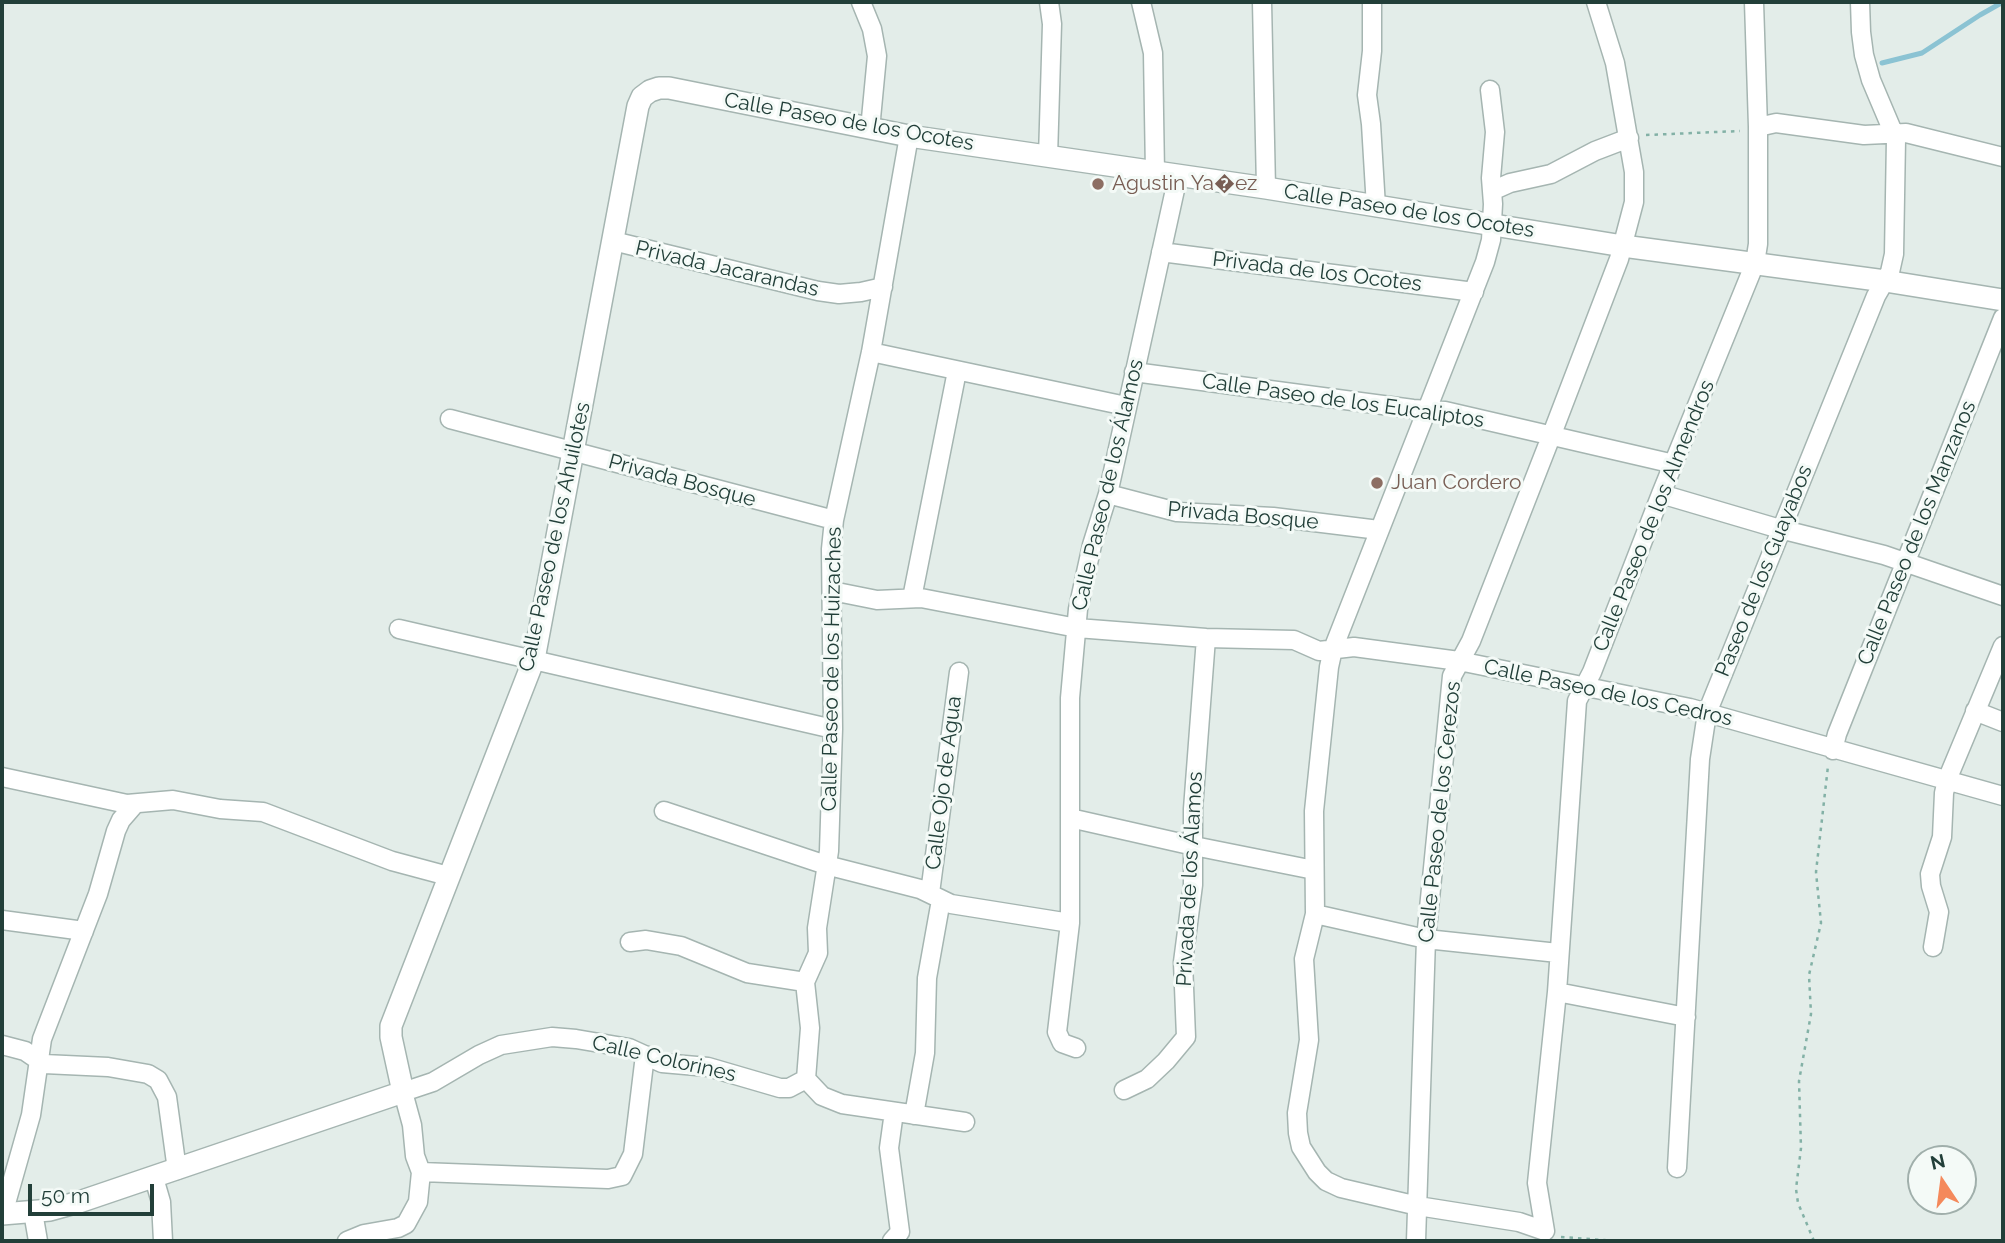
<!DOCTYPE html>
<html>
<head>
<meta charset="utf-8">
<style>
	body { margin:0 }
	#map { position:relative; width:2005px; height:1243px; overflow:hidden; background:#e3ede9; font-family:Raleway,sans-serif }
	canvas { display:block }
	.frame { position:absolute; inset:0; border:4px solid #223f39; pointer-events:none }
	.north { position:absolute; left:1907px; top:1145px; width:70px; height:70px; box-sizing:border-box; background:#f4faf7; border:2px solid #a0afab; border-radius:50%; rotate:347deg; font-size:19px; font-weight:700; line-height:28px; text-align:center; color:#223f39 }
	.north::after { content:''; display:block; margin:auto; width:24px; height:32px; background:#f4895b; clip-path:polygon(50% 0,100% 100%,50% 72%,0 100%) }
	.scale { position:absolute; left:28px; top:1184px; width:126px; height:32px; box-sizing:border-box; border:4px solid #223f39; border-top:0; padding-left:9px; font-size:21px; line-height:24px; white-space:nowrap; color:#223f39; -webkit-text-stroke:5px #f4faf7; paint-order:stroke }
</style>
</head>
<body>
<div id="map">
<canvas width="2005" height="1243"></canvas>
<div class="frame"></div>
<div class="north">N</div>
<div class="scale">50 m</div>
</div>
<script>
const context = document.querySelector('canvas').getContext('2d');
context.lineJoin = 'round';
function poly(rows) {
  const path = new Path2D();
  for (const r of rows) {
    path.moveTo(r[0], r[1]);
    for (let i = 2; i < r.length; i += 2) path.lineTo(r[i], r[i + 1]);
  }
  return path;
}
function strokePath(path, color, width, dash) {
  context.strokeStyle = color;
  context.lineWidth = width;
  context.lineCap = dash ? 'butt' : 'round';
  context.setLineDash(dash || []);
  context.stroke(path);
}
function label(font, color, halo, rows, align = 'center') {
  context.font = font + ' Raleway,sans-serif';
  context.lineWidth = 6;
  context.setLineDash([]);
  context.textBaseline = 'middle';
  context.strokeStyle = halo;
  context.fillStyle = color;
  for (const [text, x, y, turn = 0] of rows) {
    context.save();
    context.translate(x, y);
    context.rotate((+turn || 0) * Math.PI / 180);
    context.textAlign = isNaN(turn) ? turn : align;
    if (halo) context.strokeText(text, 0, 0);
    context.fillText(text, 0, 0);
    context.restore();
  }
}
strokePath(poly([
	[1882,63,1922,53,1980,15,2003,2]
]), '#8bc3d3', 5);
const minor = poly([
	[861,2,872,29,877,56,870,129],
	[1141,2,1153,53,1155,173],
	[1262,2,1266,188],
	[1372,2,1372,51,1367,95,1371,124,1376,207],
	[1490,90,1495,132,1491,178,1493,204,1491,240,1485,262,1333,649,1329,667,1314,811,1315,914,1304,959,1309,1040,1297,1113,1298,1133,1301,1147,1317,1172,1326,1181,1341,1188,1418,1206,1519,1222,1545,1231],
	[1758,127,1776,123,1864,135,1906,133,2003,157],
	[1048,157,1052,24,1049,2],
	[1492,191,1510,183,1551,174,1595,151,1629,138],
	[613,241,818,291,839,294,861,292,883,287],
	[1161,252,1474,292],
	[871,352,1126,406],
	[1134,372,1413,409,1445,411,1674,464],
	[450,419,834,520],
	[1108,494,1177,512,1273,517,1379,530],
	[1661,494,1780,529,1884,555,2003,596],
	[832,591,877,600,921,598,1077,628,1206,638,1294,640,1319,651,1354,647,1459,661,1690,708,2003,796],
	[912,598,957,371],
	[399,629,833,729],
	[1975,711,2003,722],
	[1833,750,1837,734,2003,318],
	[2,777,127,804,173,800,220,809,263,812,392,861,448,876],
	[664,811,826,865,920,889,951,904,1070,923],
	[1070,818,1194,846,1314,870],
	[930,893,959,672],
	[1315,914,1426,939,1558,953],
	[2,920,84,931],
	[630,942,646,940,681,946,747,973,805,982],
	[1933,947,1939,912,1931,886,1930,874,1942,837,1944,793,1947,780,2003,646],
	[1557,992,1686,1017],
	[2,1045,25,1051,44,1064,108,1067,148,1074,158,1080,167,1097,177,1170],
	[1076,1048,1062,1043,1057,1032,1070,923,1070,698,1078,609,1092,545,1108,494,1178,176],
	[806,1079,810,1028,805,982,818,953,817,928,829,851,833,729,831,549,834,520,871,352,909,136],
	[806,1079,822,1096,842,1104,965,1122],
	[1124,1090,1147,1079,1166,1061,1186,1037,1183,962,1193,885,1193,809,1206,638],
	[914,1115,925,1053,927,978,941,900],
	[1677,1168,1700,759,1707,713,1876,296,1890,272,1894,254,1896,139,1871,80,1864,55,1861,32,1860,2],
	[421,1172,608,1179,622,1176,633,1154,645,1055],
	[154,1178,161,1202,163,1241],
	[33,1212,38,1241],
	[3,1214,31,1115,42,1039,98,894,116,831,121,820,134,805],
	[1545,1231,1537,1183,1557,992,1577,701,1592,672,1661,494,1755,263,1758,244,1758,127,1754,2],
	[347,1241,364,1234,398,1228,406,1224,418,1202,421,1172,415,1156,412,1125,403,1092,433,1082,479,1055,501,1045,552,1037,576,1039,629,1048,662,1063,708,1067,780,1088,789,1088,806,1079],
	[892,1241,900,1232,889,1148,894,1112],
	[1416,1241,1426,939,1452,676,1471,641,1552,434,1619,259,1634,202,1634,172,1615,63,1596,2]
]);
const tertiary = poly([
	[2,1214,50,1210,79,1202,403,1092,391,1037,391,1026,534,659,638,106,642,97,650,91,659,88,669,88,909,136,1266,188,1623,246,1885,281,2003,300]
]);
strokePath(minor, '#a5b5b1', 21);
strokePath(tertiary, '#a5b5b1', 24);
strokePath(poly([
	[1646,135,1740,131],
	[1561,1237,1617,1241],
	[1814,1241,1798,1203,1796,1189,1801,1148,1799,1081,1811,1014,1809,975,1821,923,1816,872,1828,766]
]), '#83b1a6', 2.5, [3.5, 5]);
strokePath(minor, '#fff', 18);
strokePath(tertiary, '#fff', 21);
for (const [x, y, r, color] of [
	[1098,184,7,"#8d6e63"],
	[1377,483,7,"#8d6e63"]
]) {
  const dot = new Path2D();
  dot.arc(x, y, r, 0, 2 * Math.PI);
  context.fillStyle = color;
  context.fill(dot);
  strokePath(dot, '#f4faf7', 2.5);
}
label('21px', '#223f39', '#f4faf7', [
	["Calle Paseo de los Ocotes",849,122,10],
	["Calle Paseo de los Ocotes",1409,211,9],
	["Privada Jacarandas",727,269,13],
	["Privada de los Ocotes",1317,272,7],
	["Calle Paseo de los Eucaliptos",1343,401,8],
	["Privada Bosque",682,481,15],
	["Calle Paseo de los Álamos",1108,485,-77],
	["Privada Bosque",1243,516,5],
	["Calle Paseo de los Almendros",1654,516,-68],
	["Calle Paseo de los Manzanos",1917,533,-68],
	["Calle Paseo de los Ahuilotes",555,537,-78],
	["Paseo de los Guayabos",1764,571,-68],
	["Calle Paseo de los Huizaches",832,669,-89],
	["Calle Paseo de los Cedros",1608,693,12],
	["Calle Ojo de Agua",944,783,-83],
	["Calle Paseo de los Cerezos",1440,812,-84],
	["Privada de los Álamos",1190,879,-87],
	["Calle Colorines",664,1059,13]
]);
label('21px', '#785e54', '#f4faf7', [
	["Agustin Ya�ez",1112,184],
	["Juan Cordero",1391,483]
], 'left');
</script>
</body>
</html>
